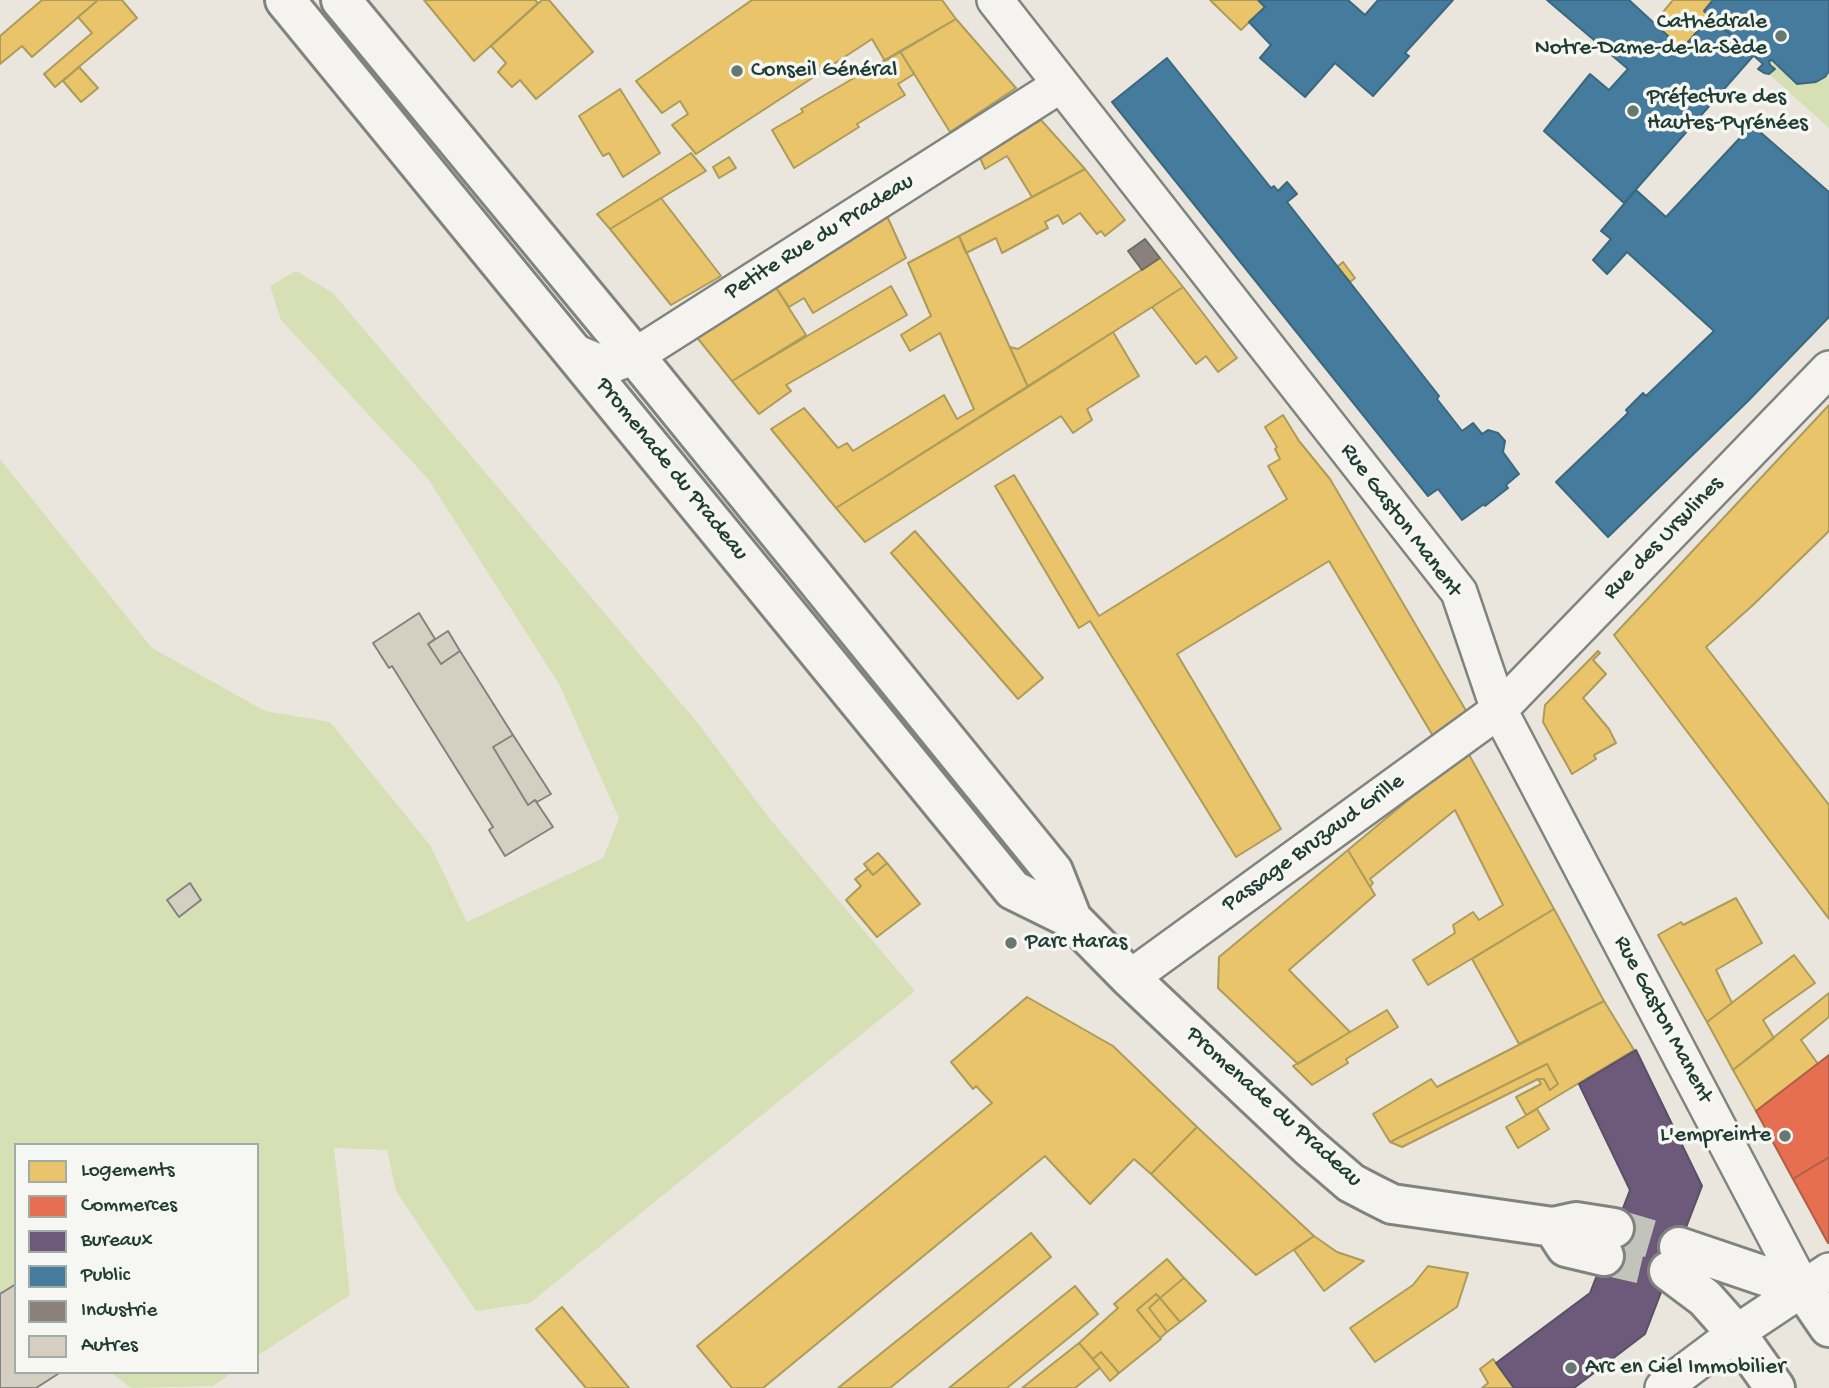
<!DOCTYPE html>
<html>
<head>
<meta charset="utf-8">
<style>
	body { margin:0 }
	#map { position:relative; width:1829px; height:1388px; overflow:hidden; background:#ebe6dd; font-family:"Gochi Hand",sans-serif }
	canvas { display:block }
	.legend { position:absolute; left:14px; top:1143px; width:245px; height:231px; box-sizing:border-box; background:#f6f6f2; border:2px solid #a0aca6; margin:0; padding:9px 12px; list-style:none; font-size:21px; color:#1f3d34 }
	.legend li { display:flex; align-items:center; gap:14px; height:35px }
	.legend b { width:35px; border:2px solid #a0aca6 }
</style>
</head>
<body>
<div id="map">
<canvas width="1829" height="1388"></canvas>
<ul class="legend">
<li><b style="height:19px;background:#e9c46a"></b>Logements</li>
<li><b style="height:19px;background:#e76f51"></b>Commerces</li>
<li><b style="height:19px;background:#6d597a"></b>Bureaux</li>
<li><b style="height:19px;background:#457b9d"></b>Public</li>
<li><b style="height:19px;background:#8a817c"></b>Industrie</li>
<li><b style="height:19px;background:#d5cfc2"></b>Autres</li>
</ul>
</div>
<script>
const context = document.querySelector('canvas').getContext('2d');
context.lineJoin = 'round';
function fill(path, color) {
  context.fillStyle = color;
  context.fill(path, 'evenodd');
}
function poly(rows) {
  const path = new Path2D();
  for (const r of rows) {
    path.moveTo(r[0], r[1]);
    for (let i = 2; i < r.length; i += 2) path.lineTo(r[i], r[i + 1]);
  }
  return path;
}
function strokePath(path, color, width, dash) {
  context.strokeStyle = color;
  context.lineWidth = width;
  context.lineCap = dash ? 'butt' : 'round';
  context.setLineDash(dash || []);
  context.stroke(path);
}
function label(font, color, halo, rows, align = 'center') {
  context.font = font + ' "Gochi Hand",sans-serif';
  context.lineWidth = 7;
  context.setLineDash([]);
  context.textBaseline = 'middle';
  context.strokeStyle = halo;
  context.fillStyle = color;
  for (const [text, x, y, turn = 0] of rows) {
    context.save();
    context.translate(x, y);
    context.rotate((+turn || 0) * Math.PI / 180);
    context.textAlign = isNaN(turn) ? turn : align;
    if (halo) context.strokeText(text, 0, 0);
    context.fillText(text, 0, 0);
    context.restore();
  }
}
fill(poly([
	[1772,60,1797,84,1816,82,1825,77,1829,71,1829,128,1769,74,1775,69,1770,65,1769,61],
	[296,271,333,293,697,722,770,819,915,991,530,1303,476,1311,396,1191,387,1150,334,1148,350,1295,257,1356,257,1145,16,1145,16,1284,0,1294,0,459,152,648,265,711,330,722,430,845,467,922,603,858,619,818,559,684,428,479,281,320,270,286],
	[110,1372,233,1372,213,1386,131,1388]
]), '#d6e0b4');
const homes = poly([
	[42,0,98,0,32,57,22,46,0,64,0,36,42,0],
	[98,0,122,0,137,18,55,87,44,74,92,33,78,17,98,0],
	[424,0,535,0,538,3,474,61,424,0],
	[542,0,549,0,593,52,536,99,520,80,512,87,498,72,506,63,491,46,542,0],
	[752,0,942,0,956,19,885,61,872,39,696,154,672,125,688,114,680,101,662,113,636,81,752,0],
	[1210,0,1258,0,1265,7,1241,30,1210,0],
	[1673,0,1713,0,1704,11,1710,17,1682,49,1654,23,1673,0],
	[956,19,1016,88,950,132,900,51,956,19],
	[900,51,914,74,898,84,905,95,857,124,859,127,794,168,772,130,803,112,801,109,900,51],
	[79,67,98,88,81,102,63,81,79,67],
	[620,89,660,153,623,177,609,153,603,156,579,116,620,89],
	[1041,120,1085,169,1032,197,1007,156,985,169,980,158,1041,120],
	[691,153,706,171,610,229,597,214,691,153],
	[729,157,736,168,719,178,713,167,729,157],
	[1085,169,1125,220,1105,236,1101,231,1097,234,1080,213,1063,224,1058,215,1045,222,1048,228,1002,253,996,238,966,253,959,236,1085,169],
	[661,198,721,276,671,305,610,229,661,198],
	[887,216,906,258,813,313,804,298,789,307,775,286,887,216],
	[959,236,1028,387,836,508,771,429,804,408,838,448,847,443,853,451,944,395,957,419,974,409,940,333,910,351,901,335,931,316,908,263,959,236],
	[1160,258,1183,287,1028,387,1010,347,1018,349,1160,258],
	[1343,262,1355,278,1350,282,1337,267,1343,262],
	[775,286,806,335,732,381,695,335,775,286],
	[891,286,907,315,786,385,791,391,759,414,732,381,891,286],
	[1183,287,1237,358,1218,372,1206,356,1196,364,1152,307,1183,287],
	[1113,332,1139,376,1087,409,1092,420,1073,433,1061,416,865,542,836,508,1113,332],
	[1829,405,1829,531,1753,605,1706,647,1829,805,1829,919,1614,635,1829,405],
	[1283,415,1299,441,1330,479,1468,714,1433,736,1329,561,1177,654,1281,829,1236,857,1090,621,1079,628,995,486,1014,475,1099,616,1287,499,1268,466,1280,459,1275,449,1277,447,1265,427,1283,415],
	[915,531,1043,678,1018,699,891,553,915,531],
	[1598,651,1600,653,1593,660,1606,674,1583,698,1609,729,1616,743,1594,755,1596,759,1572,774,1543,722,1545,705,1598,651],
	[1467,751,1554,909,1428,985,1413,960,1455,933,1453,925,1473,912,1479,920,1503,905,1455,810,1370,879,1373,883,1370,887,1348,850,1467,751],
	[1348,850,1375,895,1289,970,1350,1032,1298,1064,1218,988,1219,957,1348,850],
	[878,853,887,863,873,875,864,864,878,853],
	[887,863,920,904,877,937,846,900,861,886,855,879,868,869,873,875,887,863],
	[1736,898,1762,943,1716,970,1732,1003,1707,1022,1658,935,1681,922,1683,925,1736,898],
	[1554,909,1604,1001,1519,1044,1472,959,1554,909],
	[1794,955,1815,983,1763,1020,1774,1038,1733,1070,1707,1022,1794,955],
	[1829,993,1829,1017,1801,1040,1818,1064,1756,1111,1733,1070,1829,993],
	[1027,997,1113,1046,1197,1127,1151,1174,1134,1159,1090,1204,1045,1156,763,1388,732,1388,697,1346,992,1103,976,1086,973,1089,951,1062,1027,997],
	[1604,1001,1634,1050,1526,1115,1516,1097,1541,1084,1538,1079,1544,1079,1550,1090,1558,1084,1547,1064,1390,1142,1373,1114,1431,1079,1437,1087,1604,1001],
	[1387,1010,1398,1027,1346,1059,1348,1063,1312,1085,1293,1066,1387,1010],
	[1547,1064,1558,1084,1550,1090,1544,1079,1538,1079,1402,1147,1390,1142,1547,1064],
	[1537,1109,1549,1129,1518,1148,1506,1127,1537,1109],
	[1197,1127,1314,1236,1256,1275,1151,1174,1197,1127],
	[1031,1233,1051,1257,890,1388,838,1388,1031,1233],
	[1314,1236,1337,1252,1364,1261,1324,1291,1294,1250,1314,1236],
	[1167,1259,1184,1278,1160,1298,1156,1294,1137,1310,1161,1339,1119,1373,1101,1352,1093,1359,1079,1343,1118,1308,1114,1304,1167,1259],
	[1428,1266,1468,1273,1457,1307,1375,1362,1350,1328,1413,1285,1428,1266],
	[1184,1278,1206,1301,1180,1322,1160,1298,1184,1278],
	[1075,1286,1098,1314,1007,1388,949,1388,1075,1286],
	[1156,1294,1160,1298,1149,1308,1167,1332,1160,1338,1137,1310,1156,1294],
	[1160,1298,1180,1322,1167,1332,1149,1308,1160,1298],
	[562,1307,629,1388,586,1388,536,1329,562,1307],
	[1079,1343,1100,1368,1075,1388,1022,1388,1079,1343],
	[1101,1352,1119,1373,1110,1381,1093,1359,1101,1352],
	[1493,1359,1496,1363,1514,1388,1482,1388,1488,1383,1480,1369,1493,1359]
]);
fill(homes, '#e9c46a');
strokePath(homes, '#ac9c5a', 2);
const shops = poly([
	[1829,1055,1829,1157,1793,1179,1756,1111,1829,1055],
	[1829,1157,1829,1242,1828,1243,1793,1179,1829,1157]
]);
fill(shops, '#e76f51');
strokePath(shops, '#ab6048', 2);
const offices = poly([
	[1636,1050,1702,1186,1645,1334,1574,1388,1514,1388,1496,1363,1590,1293,1630,1190,1579,1084,1636,1050]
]);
fill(offices, '#6d597a');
strokePath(offices, '#565165', 2);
const public = poly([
	[1258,0,1348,0,1365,15,1378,0,1453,0,1405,53,1409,56,1373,96,1335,63,1305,97,1260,58,1271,45,1249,22,1265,7,1258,0],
	[1547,0,1629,0,1682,49,1710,17,1754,55,1624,203,1544,131,1590,74,1609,90,1628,69,1547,0],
	[1713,0,1829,0,1829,71,1825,77,1816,82,1797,84,1772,60,1769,61,1770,65,1775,69,1769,74,1764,73,1758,69,1763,64,1704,11,1713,0],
	[1167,58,1271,188,1274,186,1278,191,1287,182,1297,194,1287,202,1439,396,1437,399,1462,431,1473,423,1482,434,1488,430,1498,433,1505,441,1503,452,1519,474,1506,485,1508,488,1485,506,1484,504,1462,520,1438,489,1428,496,1112,102,1167,58],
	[1752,125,1829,192,1829,317,1748,401,1608,537,1556,482,1628,413,1626,410,1643,393,1646,396,1714,331,1627,252,1607,274,1593,260,1611,239,1601,231,1636,190,1666,217,1752,125]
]);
fill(public, '#457b9d');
strokePath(public, '#3a687e', 2);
const industry = poly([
	[1145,239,1160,258,1142,270,1128,251,1145,239]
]);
fill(industry, '#8a817c');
strokePath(industry, '#6a6d66', 2);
const building = poly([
	[419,613,435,639,428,644,441,664,460,651,513,735,493,747,528,805,535,800,553,827,505,856,489,830,493,827,392,666,389,668,373,643,419,613],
	[448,631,460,651,441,664,428,644,448,631],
	[513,735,551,794,537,802,535,800,528,805,493,747,513,735],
	[190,883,201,900,179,917,167,900,190,883],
	[16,1284,16,1372,61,1372,36,1388,0,1388,0,1294,16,1284]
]);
fill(building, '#d5cfc2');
strokePath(building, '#80847e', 2);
strokePath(poly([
	[1614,1228,1679,1247],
	[1604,1256,1669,1271]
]), '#c2c4bb', 38, [38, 19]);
const street = poly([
	[995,0,1459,592,1499,710,1803,1289],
	[574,352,608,366,635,356,1060,85],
	[1130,978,1499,710,1829,369],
	[1663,1388,1736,1333,1829,1271]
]);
const secondary = poly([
	[285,0,1013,890,1072,919,1130,978,1308,1146,1351,1183,1374,1195,1392,1204,1553,1227,1576,1222,1614,1228],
	[341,0,635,356,1053,871,1072,919],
	[1553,1227,1566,1247,1604,1256],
	[1679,1247,1803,1289,1829,1327],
	[1669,1271,1705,1298,1736,1333,1775,1388]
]);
strokePath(street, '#80847e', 40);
strokePath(secondary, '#80847e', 44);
strokePath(street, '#f4f3f0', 35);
strokePath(secondary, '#f4f3f0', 38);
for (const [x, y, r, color] of [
	[1781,36,7,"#66786f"],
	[737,71,7,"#66786f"],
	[1633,111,7,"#66786f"],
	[1011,943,7,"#66786f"],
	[1785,1136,7,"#66786f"],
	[1571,1368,7,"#66786f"]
]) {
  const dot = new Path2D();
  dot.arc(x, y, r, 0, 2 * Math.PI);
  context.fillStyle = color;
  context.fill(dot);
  strokePath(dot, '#f6f6f2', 2.5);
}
label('23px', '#1f3d34', '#f6f6f2', [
	["Cathédrale",1767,23,"right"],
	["Notre-Dame-de-la-Sède",1767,49,"right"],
	["Conseil Général",751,71],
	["Préfecture des",1647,98],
	["Hautes-Pyrénées",1647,124],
	["Parc Haras",1025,943],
	["L'empreinte",1771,1136,"right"],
	["Arc en Ciel Immobilier",1585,1368]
], 'left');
label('23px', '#1f3d34', '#f6f6f2', [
	["Petite Rue du Pradeau",820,238,-32],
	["Promenade du Pradeau",671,470,51],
	["Rue Gaston Manent",1400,521,53],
	["Rue des Ursulines",1664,539,-46],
	["Passage Bruzaud Grille",1314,844,-36],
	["Rue Gaston Manent",1662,1020,62],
	["Promenade du Pradeau",1273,1108,42]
]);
</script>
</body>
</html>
